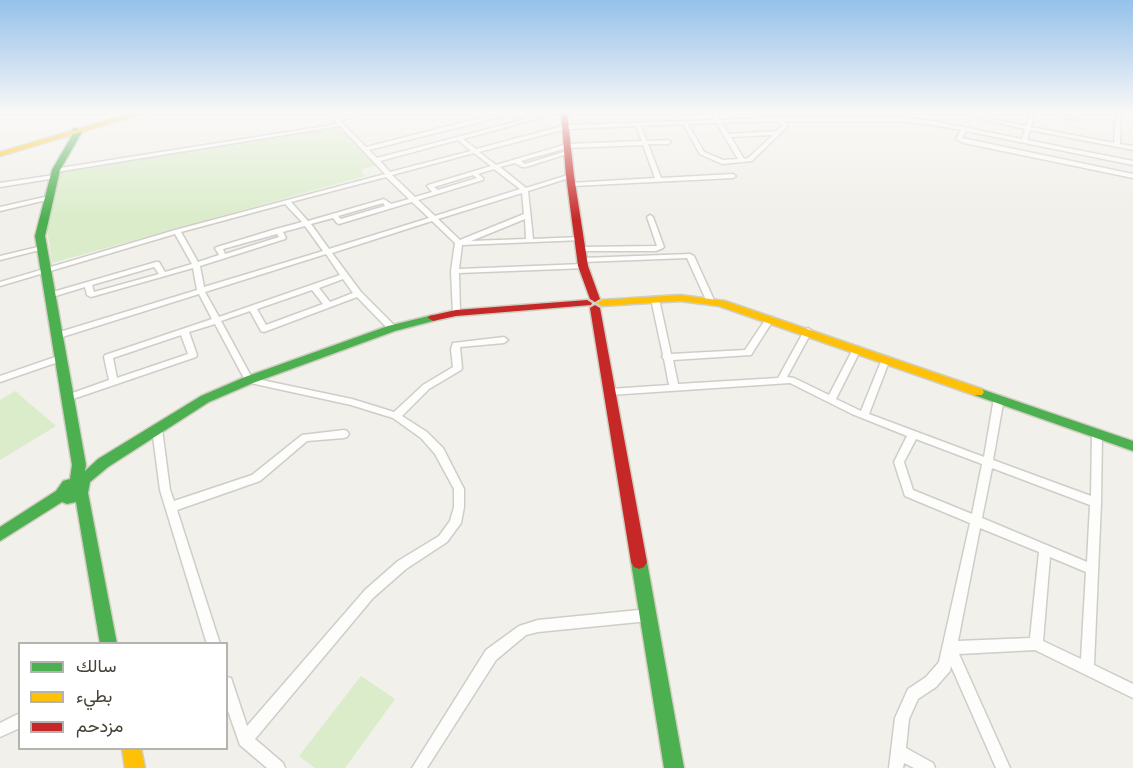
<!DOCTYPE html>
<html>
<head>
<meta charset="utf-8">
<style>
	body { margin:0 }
	#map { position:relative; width:1133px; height:768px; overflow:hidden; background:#f1f0ea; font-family:Poppins,Vazirmatn,sans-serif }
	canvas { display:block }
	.legend { position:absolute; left:18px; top:642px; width:210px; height:108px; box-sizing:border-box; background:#fff; border:2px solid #b5b3af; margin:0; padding:8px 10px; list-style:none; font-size:18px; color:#474236 }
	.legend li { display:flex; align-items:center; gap:12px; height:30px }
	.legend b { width:30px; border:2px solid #b5b3af }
</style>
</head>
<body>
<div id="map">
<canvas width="1133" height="768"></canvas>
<ul class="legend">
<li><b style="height:8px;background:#4caf50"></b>سالك</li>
<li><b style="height:8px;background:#ffc107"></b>بطيء</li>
<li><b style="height:8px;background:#c62828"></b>مزدحم</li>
</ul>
</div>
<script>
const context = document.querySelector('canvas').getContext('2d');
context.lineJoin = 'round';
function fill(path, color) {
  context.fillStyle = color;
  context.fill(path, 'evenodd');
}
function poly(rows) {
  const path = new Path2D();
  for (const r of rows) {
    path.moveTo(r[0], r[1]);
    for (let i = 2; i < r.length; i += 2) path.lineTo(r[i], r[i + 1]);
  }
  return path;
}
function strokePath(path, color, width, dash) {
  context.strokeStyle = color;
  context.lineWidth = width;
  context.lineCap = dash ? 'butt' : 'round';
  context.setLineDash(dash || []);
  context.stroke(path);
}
fill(poly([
	[339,127,377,165,363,169,362,172,365,176,52,263,46,221,59,171],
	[15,391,56,426,0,460,0,400],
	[361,676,395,699,345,768,315,768,299,756]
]), '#daecca');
const street = poly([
	[361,112,369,112,340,121,366,147,504,112,529,117,529,112,535,112,535,117,554,112,562,112,463,139,476,149,566,125,715,120,711,112,716,112,720,120,776,117,899,117,933,121,1022,139,1025,129,975,118,978,116,1026,126,1030,112,1035,112,1031,127,1114,143,1116,112,1121,112,1120,144,1133,146,1133,150,1030,130,1027,140,1133,161,1133,165,966,131,962,138,1133,174,1133,178,964,143,956,139,961,130,933,125,899,121,784,121,788,126,787,127,752,161,722,164,700,154,683,124,641,126,647,141,668,140,671,142,668,144,648,144,661,178,733,174,736,176,733,178,573,186,570,184,571,183,655,178,643,145,567,148,521,161,525,164,567,151,570,153,526,167,522,167,515,163,500,167,526,188,568,175,572,175,572,177,528,191,533,239,581,237,584,239,583,240,462,245,459,269,583,264,587,266,586,268,459,273,460,313,456,315,453,315,451,271,455,243,432,221,332,253,361,292,395,326,396,328,395,330,389,330,357,297,264,332,261,331,250,311,221,321,252,378,352,399,394,412,423,385,453,367,451,349,453,343,504,337,508,340,504,343,460,347,462,368,461,370,429,389,402,416,427,432,443,448,464,489,464,507,461,523,447,542,406,569,373,598,255,739,283,763,285,768,267,768,240,745,226,705,226,677,231,678,247,726,365,590,398,561,439,536,450,521,454,507,454,489,435,454,421,438,393,418,351,405,246,382,215,324,189,332,197,355,196,357,70,400,64,400,62,398,64,396,109,380,104,357,105,355,212,319,199,294,59,338,56,339,52,336,53,334,197,290,193,268,91,297,87,295,85,287,49,298,45,296,46,294,156,262,159,262,165,272,192,264,175,234,0,286,0,282,175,230,385,174,340,126,56,172,54,171,54,169,338,124,334,120,335,119,361,112],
	[507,115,526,119,377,158,369,150,507,115],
	[779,121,782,126,776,131,729,134,722,123,779,121],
	[717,123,724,136,738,159,723,160,704,152,688,124,717,123],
	[636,126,642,141,567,144,496,165,479,152,566,129,636,126],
	[773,135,748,158,744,159,731,137,773,135],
	[458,140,471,151,390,172,380,161,458,140],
	[474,153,491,166,428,185,427,186,432,192,415,197,392,175,474,153],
	[494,169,520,189,435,216,418,200,483,180,483,178,478,174,494,169],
	[473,175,477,178,438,190,434,187,473,175],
	[386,177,409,199,391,204,384,199,308,221,291,202,386,177],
	[522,193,524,214,460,240,438,219,522,193],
	[412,202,429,218,329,249,311,224,333,218,337,223,339,224,412,202],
	[383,203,385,206,341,219,338,216,383,203],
	[285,204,302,222,276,229,217,247,215,248,219,255,198,262,181,232,285,204],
	[525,219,526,239,471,241,525,219],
	[305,226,323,251,204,287,200,266,285,239,286,238,283,232,305,226],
	[277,234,279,237,225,254,223,249,277,234],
	[326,254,340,275,219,317,205,292,326,254],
	[154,267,159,274,94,292,92,285,154,267],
	[343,279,353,293,330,302,319,288,343,279],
	[312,290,323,304,266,325,257,309,312,290],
	[181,335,188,354,117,378,113,358,181,335],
	[1042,112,1052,112,1078,118,1075,120,1042,112],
	[54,175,56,176,56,178,0,187,0,183,54,175],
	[49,196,51,197,51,199,0,211,0,207,49,196],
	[650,215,653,217,664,247,663,248,656,251,582,251,578,249,582,247,657,246,647,217,650,215],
	[42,246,46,248,44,249,0,260,0,256,42,246],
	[690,254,694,256,714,300,713,302,710,302,706,300,687,258,583,262,579,260,583,258,690,254],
	[652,297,655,297,659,299,671,354,745,350,767,317,773,317,774,319,751,355,673,360,678,384,778,378,804,331,808,328,812,331,787,377,794,378,829,395,854,347,860,347,861,349,836,399,861,411,882,359,883,357,889,357,890,359,869,414,984,457,994,398,996,396,1002,396,1004,398,993,460,1091,496,1092,433,1094,430,1097,429,1100,430,1102,433,1101,503,1094,665,1133,684,1133,698,1035,650,959,654,1010,768,996,768,951,666,950,671,936,687,918,699,909,719,906,748,933,763,935,768,914,768,904,763,903,768,889,768,895,718,908,689,926,677,939,662,970,523,905,496,894,462,907,436,852,414,790,383,610,395,607,394,605,392,610,389,669,385,664,359,662,357,663,355,651,299,652,297],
	[916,439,982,464,972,514,913,490,904,462,916,439],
	[992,468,1090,505,1087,562,982,518,992,468],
	[980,528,1039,552,1030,638,958,641,980,528],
	[1050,557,1086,572,1081,659,1043,641,1050,557],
	[61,355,64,356,65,358,64,360,0,382,0,376,61,355],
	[157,425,160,426,162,429,170,490,174,501,252,475,302,435,344,430,347,431,349,434,347,437,344,438,307,441,260,481,177,510,220,644,207,644,160,490,152,429,154,426,157,425],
	[649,609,653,611,655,615,653,619,649,621,538,632,526,635,496,660,427,768,412,768,486,650,519,626,538,620,649,609],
	[20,713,20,728,0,737,0,723,20,713]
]);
const fast = poly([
	[76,128,82,132,60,170,45,236,86,465,85,471,98,459,201,396,245,377,388,326,433,315,438,318,437,320,395,331,253,383,209,402,108,467,90,482,88,493,117,644,100,644,76,502,67,504,62,502,0,541,0,527,56,491,63,481,70,479,72,465,35,236,52,170,74,132,72,130,76,128],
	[978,388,1133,441,1133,451,974,395,972,392,978,388],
	[639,555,644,557,647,562,684,768,664,768,631,562,634,557,639,555]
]);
const slow = poly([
	[137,112,148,112,0,156,0,152,137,112],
	[680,295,725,301,982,389,984,392,982,395,974,395,719,306,680,301,602,306,597,303,602,300,680,295],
	[122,748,141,748,145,768,125,768,122,748]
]);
const jam = poly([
	[561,112,567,112,574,176,588,266,600,299,595,302,590,299,578,266,566,176,561,112],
	[587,300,592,303,591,305,456,316,433,321,428,318,429,316,456,310,587,300],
	[595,305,600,308,647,562,644,567,639,569,634,567,631,562,590,308,595,305]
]);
strokePath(street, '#cfcdc8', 3);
strokePath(fast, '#d0cec1', 3);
strokePath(slow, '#d0cec1', 3);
strokePath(jam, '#d0cec1', 3);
fill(street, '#fdfdfc');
fill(fast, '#4caf50');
fill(slow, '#ffc107');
fill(jam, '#c62828');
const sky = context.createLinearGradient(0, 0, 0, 220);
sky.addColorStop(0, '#95c1eb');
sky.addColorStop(0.51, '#f9f8f6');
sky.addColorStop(1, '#f9f8f600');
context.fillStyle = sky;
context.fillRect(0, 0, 1133, 220);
</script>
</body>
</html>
